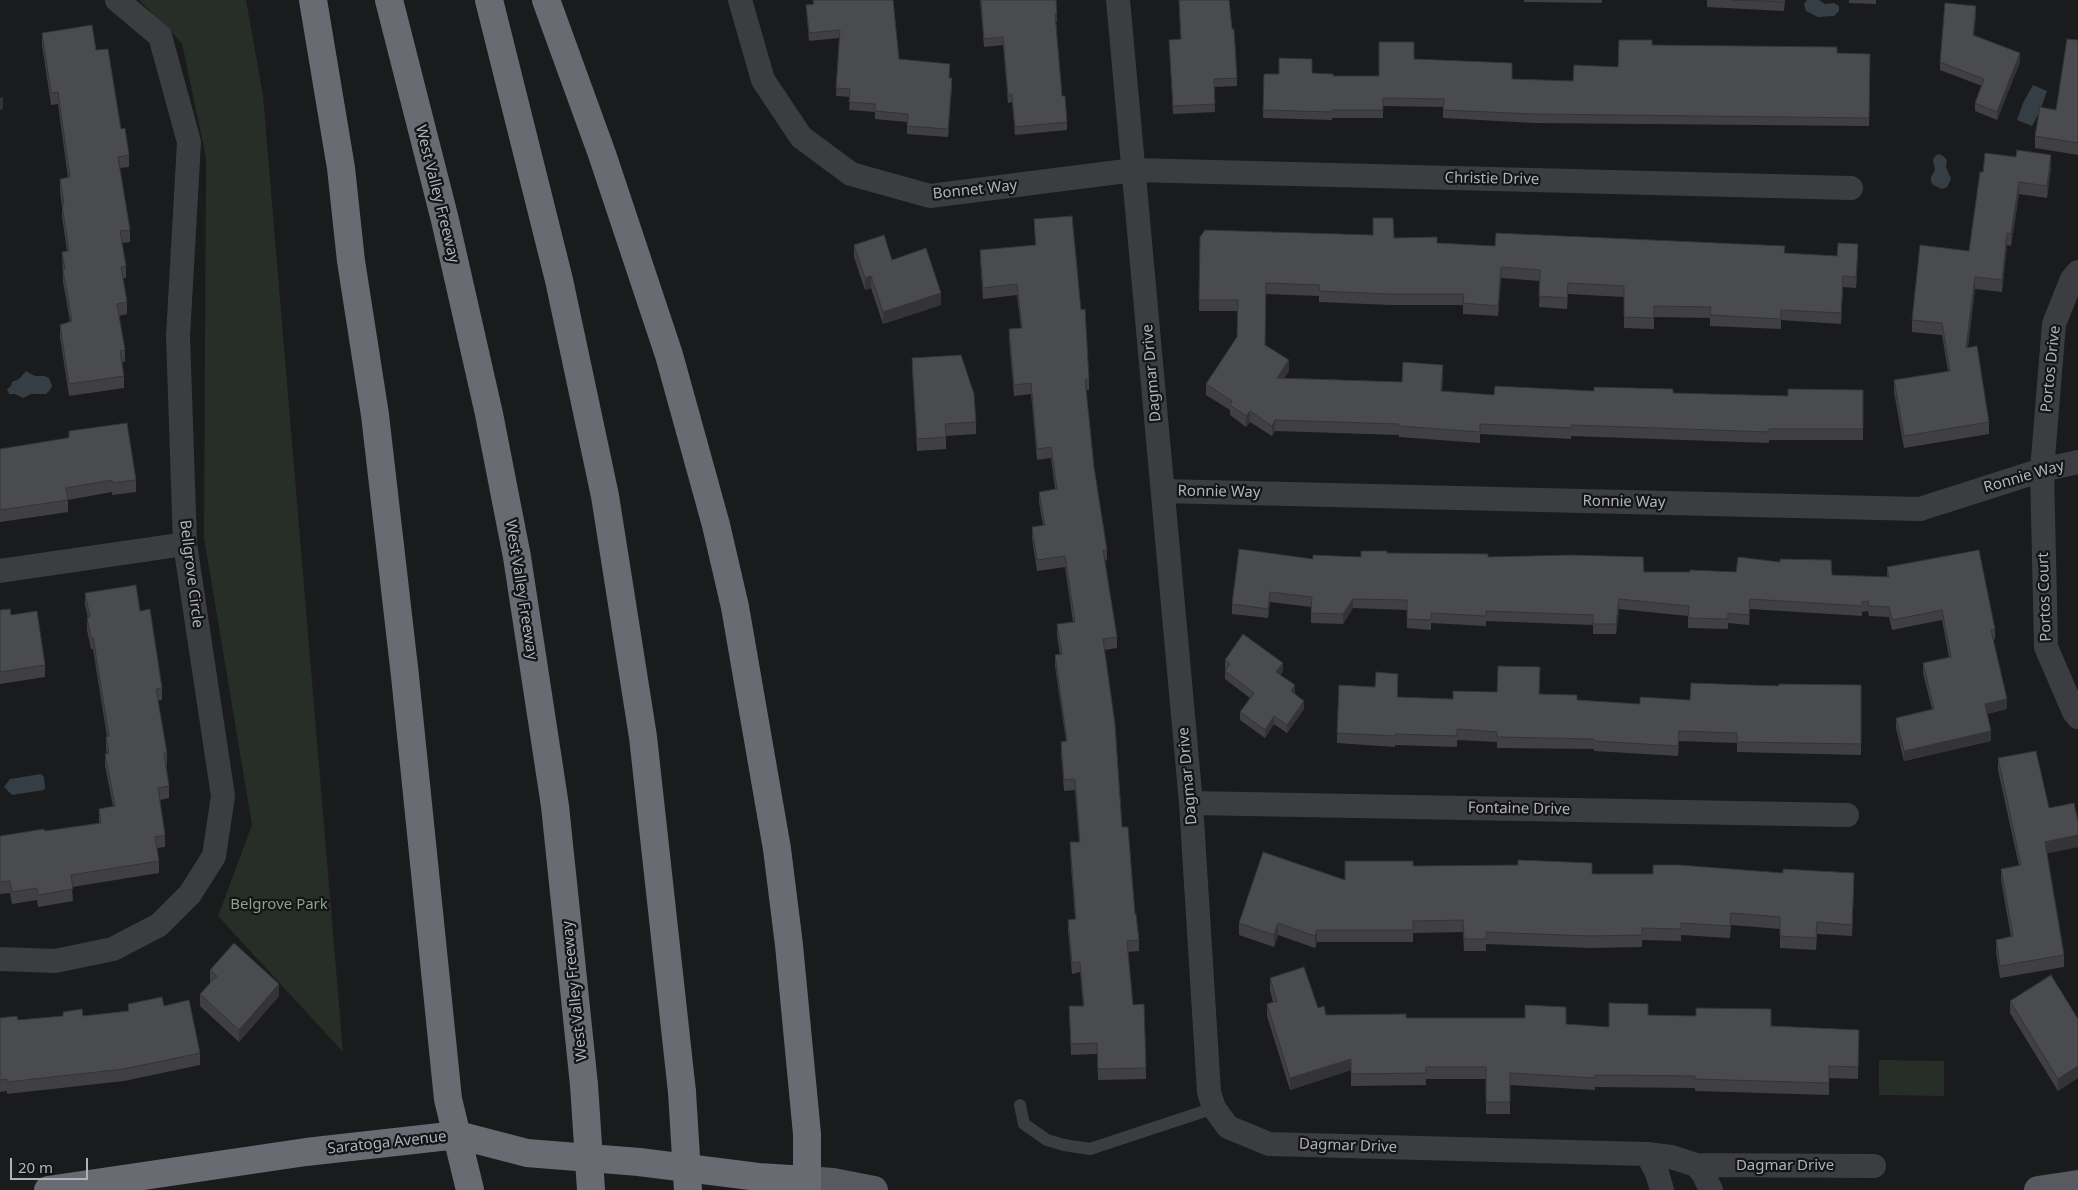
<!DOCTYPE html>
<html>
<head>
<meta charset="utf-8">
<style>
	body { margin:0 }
	#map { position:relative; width:2078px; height:1190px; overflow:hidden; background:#1a1b1c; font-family:"Noto Sans",sans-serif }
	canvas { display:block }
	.scale { position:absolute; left:10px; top:1158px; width:78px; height:22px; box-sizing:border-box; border:2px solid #aeb3ba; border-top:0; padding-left:6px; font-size:15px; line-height:18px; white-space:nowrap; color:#aeb3ba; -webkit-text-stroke:4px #151517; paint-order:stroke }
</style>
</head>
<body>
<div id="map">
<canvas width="2078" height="1190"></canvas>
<div class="scale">20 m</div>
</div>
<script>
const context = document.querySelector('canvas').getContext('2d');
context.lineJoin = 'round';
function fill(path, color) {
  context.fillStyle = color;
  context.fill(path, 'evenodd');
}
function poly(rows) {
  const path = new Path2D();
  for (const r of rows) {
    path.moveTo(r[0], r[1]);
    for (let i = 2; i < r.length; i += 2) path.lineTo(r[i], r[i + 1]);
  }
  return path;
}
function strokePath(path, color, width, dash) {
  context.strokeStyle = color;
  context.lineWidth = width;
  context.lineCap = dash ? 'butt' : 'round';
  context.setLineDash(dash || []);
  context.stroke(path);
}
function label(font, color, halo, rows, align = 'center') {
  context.font = font + ' "Noto Sans",sans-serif';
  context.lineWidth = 4.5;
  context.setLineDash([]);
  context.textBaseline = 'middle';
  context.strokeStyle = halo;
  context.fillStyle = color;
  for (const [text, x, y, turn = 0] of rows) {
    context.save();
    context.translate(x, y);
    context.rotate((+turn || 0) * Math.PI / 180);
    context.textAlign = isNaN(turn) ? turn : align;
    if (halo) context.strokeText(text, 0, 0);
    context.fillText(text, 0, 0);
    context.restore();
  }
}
fill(poly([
	[139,0,246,0,263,95,343,1052,218,916,252,825,204,538,206,158,182,43],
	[1879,1060,1944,1061,1944,1096,1879,1095]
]), '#272e27');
fill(poly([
	[1807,0,1819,0,1825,4,1834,3,1839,6,1839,11,1834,16,1818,17,1806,11,1804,4],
	[2033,85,2047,91,2040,111,2032,126,2017,120,2023,103],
	[1939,154,1943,156,1947,160,1946,167,1951,179,1947,187,1942,189,1933,185,1931,181,1931,177,1935,170,1933,160,1935,156],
	[26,371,35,376,44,376,49,378,52,386,50,390,46,394,31,394,23,398,15,394,9,394,7,389,11,386,12,382,19,379],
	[41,774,44,777,45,787,44,790,12,795,4,787,10,779]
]), '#353e44');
strokePath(poly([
	[1020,1105,1024,1124,1047,1140,1064,1145,1090,1149,1214,1108]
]), '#3c3d41', 12);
strokePath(poly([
	[740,0,763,80,801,137,851,174,930,196,1134,170,1851,188],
	[1118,0,1191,803,1209,1092,1214,1108,1228,1127,1269,1144,1647,1154,1671,1157,1696,1165,1874,1166],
	[2078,272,2072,279,2054,324,2042,470,2046,647,2074,712,2078,717],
	[1163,491,1920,509,2042,470,2078,462],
	[0,571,185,544],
	[1191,803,1847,815],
	[0,959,55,961,113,949,159,925,190,894,214,856,223,796,185,544,178,336,189,142,160,36,117,0],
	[1647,1154,1657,1173,1662,1190],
	[1696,1165,1703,1173,1711,1190]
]), '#3c3d41', 24);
strokePath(poly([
	[807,1180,833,1182,874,1190],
	[2038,1190,2078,1184]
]), '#585a60', 28);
strokePath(poly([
	[313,0,341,168,351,261,375,415,405,676,448,1099,470,1190],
	[389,0,445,220,489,414,517,557,555,806,584,1085],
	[489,0,559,280,605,496,643,737,682,1092],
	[546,0,602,154,669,355,716,525,735,607,777,849,789,945,807,1134,807,1190],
	[48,1190,306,1152,458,1135,527,1153,639,1162,758,1177,807,1180]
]), '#686b71', 28);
strokePath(poly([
	[584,1085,591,1190],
	[682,1092,688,1190]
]), '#686b71', 28);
fill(poly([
	[813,0,893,0,899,59,949,78,952,86,948,137,907,134,907,122,875,119,875,112,849,110,850,97,836,96,839,38,809,41,806,5,813,4],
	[980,0,1056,0,1057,22,1056,22,1062,96,1067,122,1067,130,1015,135,1012,102,1008,103,1003,45,984,47],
	[1179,0,1229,0,1237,78,1237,86,1214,87,1215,112,1173,114,1169,40,1181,40],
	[1524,0,1602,0,1602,3,1524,2],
	[1707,0,1785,0,1784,11,1707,7],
	[1849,0,1876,0,1876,4,1849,3],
	[1976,14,1974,35,2020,62,1997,120,1975,111,1975,103,1982,86,1940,70,1940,62],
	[42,33,96,50,129,155,129,167,120,168,130,230,130,242,122,243,126,266,126,278,123,278,127,302,127,314,119,316,125,350,125,362,122,362,124,376,124,388,69,396,60,337,60,325,70,321,63,282,62,252,67,251,62,217,62,206,60,191,60,179,68,178,58,104,51,105,42,45],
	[2078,40,2078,155,2035,148,2035,136,2056,110],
	[1652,45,1837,53,1870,54,1869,126,1534,123,1443,118,1443,107,1383,106,1383,118,1332,118,1332,120,1263,118,1264,74,1279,74,1312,73,1333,76,1379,76,1414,59,1512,79,1573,81,1618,67],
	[2051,167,2047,198,2019,194,2011,246,2007,245,2002,292,1975,289,1968,348,1989,422,1989,434,1904,448,1894,392,1894,380,1948,371,1942,335,1912,332,1912,320,1969,251,1980,172],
	[1034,219,1081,310,1089,379,1089,390,1086,390,1094,467,1107,550,1107,560,1105,561,1117,637,1117,648,1104,650,1122,827,1139,940,1139,951,1128,952,1133,1005,1146,1068,1146,1079,1098,1080,1097,1054,1071,1055,1069,1006,1083,1006,1080,972,1072,974,1068,931,1068,920,1075,919,1070,853,1070,842,1079,842,1075,790,1064,791,1061,753,1061,742,1066,741,1055,666,1055,655,1060,655,1057,635,1057,624,1073,622,1065,567,1037,571,1032,538,1032,527,1043,525,1039,502,1039,492,1055,489,1051,458,1037,460,1031,394,1014,396,1009,340,1009,329,1021,328,1017,295,983,299,980,260,980,250,1035,245],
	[1373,235,1437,243,1495,246,1785,253,1837,256,1858,255,1856,288,1843,287,1841,324,1781,320,1781,329,1710,326,1710,318,1654,317,1654,329,1624,328,1624,297,1568,294,1567,309,1539,307,1540,281,1501,278,1498,316,1463,314,1463,305,1390,305,1319,302,1319,296,1266,294,1265,345,1289,371,1284,378,1402,382,1443,376,1442,391,1494,395,1594,391,1788,396,1863,390,1863,440,1769,440,1769,443,1571,436,1571,439,1480,434,1480,443,1399,437,1399,435,1275,431,1272,436,1250,422,1246,427,1230,415,1230,410,1206,395,1206,384,1237,337,1237,311,1199,311,1200,237],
	[854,245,892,260,941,305,883,324,871,288,865,290,854,257],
	[912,358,976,422,976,434,946,436,946,449,917,451,912,370],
	[69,431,136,480,136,492,112,495,112,492,68,500,68,512,0,522,0,449,67,438,69,437],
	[1387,553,1488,557,1644,572,1887,577,1887,567,1995,629,1995,639,1993,640,2007,709,1987,714,1991,741,1904,761,1896,728,1896,718,1932,709,1923,673,1923,663,1949,657,1942,620,1892,630,1889,617,1869,616,1868,611,1862,612,1862,616,1750,609,1749,625,1728,623,1728,629,1688,628,1688,616,1619,609,1616,634,1593,634,1593,625,1486,621,1486,626,1431,623,1431,630,1407,628,1407,610,1353,608,1343,624,1311,623,1311,607,1270,602,1268,618,1232,614,1232,604,1313,559,1361,557],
	[85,593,140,611,162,688,162,700,158,701,167,753,167,765,166,765,169,786,169,798,160,800,165,835,165,847,157,848,159,861,159,873,72,887,73,901,38,907,37,900,12,904,10,893,0,894,0,836,45,831,99,823,99,809,113,806,105,766,105,754,107,753,106,749,106,737,107,737,93,649,91,649,87,630,87,618,88,618,85,605],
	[0,610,11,615,45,665,45,677,0,684],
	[1225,660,1283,671,1280,675,1294,694,1304,709,1287,733,1274,724,1265,738,1240,720,1240,712,1250,698,1225,679,1225,671,1226,669,1225,669],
	[1398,684,1398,697,1453,699,1540,694,1577,700,1640,704,1690,700,1779,686,1861,685,1861,755,1737,752,1737,743,1679,741,1678,756,1594,751,1594,749,1497,748,1497,742,1457,740,1457,747,1395,745,1395,747,1337,743,1337,733,1375,687],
	[1998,758,2049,808,2078,822,2078,847,2047,853,2064,955,2064,967,2000,978,1996,951,1996,940,2011,937,2001,880,2001,869,2019,866,1998,770],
	[1413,866,1854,885,1852,936,1817,934,1816,950,1780,948,1780,929,1731,925,1730,938,1681,935,1681,941,1642,940,1642,947,1590,948,1486,944,1486,951,1464,951,1463,932,1413,933,1413,942,1317,942,1315,948,1278,935,1274,947,1239,935,1239,923,1345,880],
	[210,970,279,996,239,1042,200,1006,200,994,210,983],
	[1270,978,1318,1008,1326,1015,1609,1027,1648,1015,1771,1026,1859,1030,1858,1079,1829,1078,1829,1095,1695,1091,1695,1088,1595,1087,1595,1090,1510,1085,1510,1114,1486,1114,1486,1079,1426,1079,1426,1085,1351,1086,1351,1070,1290,1090,1267,1016,1267,1004,1273,1002,1270,990],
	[2010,1001,2078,1019,2058,1091,2010,1013],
	[128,1004,164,1006,200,1053,200,1065,124,1081,7,1094,7,1091,0,1092,0,1018,18,1020,63,1016,63,1012,83,1016,128,1011]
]), '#404043');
fill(poly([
	[1976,6,1976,14,1973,43,1973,35],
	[2020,53,2020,62,1997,120,1997,112],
	[952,78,952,86,948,137,948,129],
	[3,97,3,109,0,110,0,98],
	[2051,155,2051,167,2047,198,2047,186],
	[2019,182,2019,194,2011,246,2011,234],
	[2007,233,2007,245,2002,292,2002,280],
	[1858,244,1858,255,1856,288,1856,277],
	[1501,267,1501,278,1498,316,1498,306],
	[871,276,871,288,865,290,865,278],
	[1843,276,1843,287,1841,324,1841,313],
	[1975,277,1975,289,1966,360,1966,348],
	[941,293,941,305,883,324,883,312],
	[1289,360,1289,371,1277,389,1277,378],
	[1250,411,1250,422,1246,427,1246,416],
	[1275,420,1275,431,1272,436,1272,426],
	[1270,592,1270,602,1268,618,1268,609],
	[1353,599,1353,608,1343,624,1343,614],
	[1619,599,1619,609,1616,634,1616,624],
	[1283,663,1283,671,1276,680,1276,672],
	[1295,685,1295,693,1291,699,1291,691],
	[2007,699,2007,709,1985,714,1985,704],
	[1304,701,1304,709,1287,733,1287,725],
	[1274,716,1274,724,1265,738,1265,730],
	[1991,731,1991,741,1904,761,1904,751],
	[2078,835,2078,847,2045,854,2045,842],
	[1854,873,1854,885,1852,936,1852,925],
	[1278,923,1278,935,1274,947,1274,935],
	[1317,930,1317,942,1315,948,1315,936],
	[279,984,279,996,239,1042,239,1030],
	[1351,1059,1351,1070,1290,1090,1290,1078],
	[2078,1066,2078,1078,2058,1091,2058,1079]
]), '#343437');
const building = poly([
	[813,0,893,0,899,59,950,64,949,78,952,78,948,129,907,126,908,114,875,111,875,104,849,102,850,89,836,88,840,30,809,33,806,5,814,4,813,0],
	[981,0,1056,0,1057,13,1055,14,1062,96,1065,96,1067,122,1015,127,1012,94,1008,95,1003,37,984,39,981,0],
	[1179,0,1229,0,1232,29,1234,29,1237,78,1214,79,1215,104,1173,106,1169,40,1181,39,1179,0],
	[1732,0,1784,0,1784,2,1732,0],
	[1945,3,1976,6,1973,35,2020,53,1997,112,1975,103,1984,79,1940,62,1945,3],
	[92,25,96,50,108,49,121,129,125,128,129,155,118,157,130,230,120,231,126,266,121,267,127,302,117,304,125,350,120,351,124,376,69,384,60,325,72,321,63,270,65,269,62,252,69,251,62,205,64,204,60,179,70,177,58,92,51,93,42,33,92,25],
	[2067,39,2078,40,2078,143,2035,136,2040,107,2056,110,2067,39],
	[1619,40,1652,40,1652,45,1837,47,1837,53,1870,54,1869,118,1534,114,1443,110,1444,99,1383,98,1383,110,1332,110,1332,112,1263,110,1264,74,1279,74,1279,58,1312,59,1312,73,1333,74,1333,76,1379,76,1379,42,1414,42,1414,59,1512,63,1512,79,1573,81,1574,65,1618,67,1619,40],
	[2017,150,2051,155,2047,186,2019,182,2011,234,2007,233,2002,280,1975,277,1966,348,1977,346,1989,422,1904,436,1894,380,1950,371,1942,323,1912,320,1920,245,1969,251,1980,172,1983,172,1985,153,2016,157,2017,150],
	[1072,216,1081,310,1085,309,1089,379,1085,379,1094,467,1107,550,1103,550,1117,637,1103,639,1115,724,1122,827,1128,827,1135,914,1136,914,1139,940,1127,941,1133,1005,1144,1004,1146,1068,1098,1069,1097,1043,1071,1044,1069,1006,1084,1006,1080,962,1072,963,1068,920,1076,919,1070,842,1080,842,1075,779,1064,780,1061,742,1067,741,1055,655,1062,654,1057,624,1075,622,1065,556,1037,560,1032,527,1045,525,1039,492,1057,489,1051,447,1037,449,1031,383,1014,385,1009,329,1022,328,1017,284,983,288,980,250,1036,245,1034,219,1072,216],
	[1373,218,1393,218,1394,238,1437,237,1437,243,1495,246,1496,233,1785,246,1784,253,1837,256,1838,243,1858,244,1856,277,1843,276,1841,313,1781,310,1781,319,1710,315,1711,307,1654,306,1654,318,1624,317,1624,286,1568,283,1567,298,1539,296,1540,270,1501,267,1498,306,1463,303,1464,294,1390,294,1319,291,1320,285,1266,283,1265,345,1289,360,1277,378,1402,382,1403,362,1443,365,1441,391,1494,395,1495,386,1594,391,1594,387,1673,389,1673,393,1788,396,1788,389,1863,390,1863,429,1769,429,1769,432,1571,425,1571,428,1480,424,1480,432,1399,426,1399,424,1275,420,1272,426,1250,411,1246,416,1230,405,1232,401,1206,384,1237,337,1238,300,1199,300,1200,237,1205,230,1373,235,1373,218],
	[884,235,892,260,926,248,941,293,883,312,871,276,865,278,854,245,884,235],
	[961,355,974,394,976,422,945,424,946,437,917,439,912,358,961,355],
	[127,423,136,480,112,483,112,480,66,488,68,500,0,510,0,449,67,438,69,437,69,431,127,423],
	[1239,549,1313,559,1313,555,1361,557,1361,551,1387,551,1387,553,1488,554,1488,557,1572,555,1643,557,1644,572,1690,572,1690,570,1736,572,1738,557,1780,562,1780,559,1831,560,1832,575,1889,577,1887,567,1979,550,1995,629,1991,630,2007,699,1985,704,1991,731,1904,751,1896,718,1934,709,1923,663,1951,657,1942,610,1892,620,1889,607,1869,606,1868,601,1862,602,1862,606,1750,599,1749,615,1728,613,1728,619,1688,618,1689,606,1619,599,1616,624,1593,624,1593,615,1486,611,1486,616,1431,613,1431,620,1407,619,1407,600,1353,599,1343,614,1311,613,1312,597,1270,592,1268,609,1232,604,1239,549],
	[136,585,140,611,150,609,162,688,156,689,167,753,164,753,169,786,158,788,165,835,155,837,159,861,71,875,73,889,38,895,37,888,12,892,10,881,0,882,0,836,44,829,45,831,101,823,99,809,115,806,105,754,109,753,106,737,109,736,93,637,91,638,87,618,90,617,85,593,136,585],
	[10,609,11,615,37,611,45,665,0,672,0,610,10,609],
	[1243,634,1283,663,1276,672,1295,685,1291,691,1304,701,1287,725,1274,716,1265,730,1240,712,1254,693,1225,671,1230,664,1225,660,1243,634],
	[1498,666,1540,667,1539,694,1577,695,1577,700,1640,704,1640,697,1690,700,1691,683,1779,686,1779,684,1861,685,1861,744,1737,742,1737,733,1679,731,1678,746,1594,741,1594,739,1497,737,1497,732,1457,729,1457,736,1395,734,1395,736,1337,733,1339,685,1375,687,1376,672,1398,674,1397,697,1453,699,1453,691,1497,692,1498,666],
	[2036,751,2049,808,2074,803,2078,822,2078,835,2045,842,2064,955,2000,966,1996,940,2013,936,2001,869,2021,865,1998,758,2036,751],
	[1263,852,1345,880,1345,861,1413,861,1413,866,1518,865,1518,860,1592,863,1592,874,1653,874,1653,865,1679,865,1783,873,1783,869,1854,873,1852,925,1817,922,1816,938,1780,936,1780,917,1731,913,1730,926,1681,923,1681,929,1642,928,1642,935,1590,936,1486,932,1486,939,1464,939,1463,920,1413,921,1413,930,1317,930,1315,936,1278,923,1274,935,1239,923,1263,852],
	[234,943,279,984,239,1030,200,994,217,976,210,970,234,943],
	[1304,967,1318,1008,1324,1006,1326,1015,1406,1014,1406,1018,1525,1018,1525,1005,1566,1007,1566,1024,1609,1027,1609,1003,1648,1004,1648,1015,1696,1016,1696,1008,1771,1009,1771,1026,1859,1030,1858,1067,1829,1066,1829,1083,1695,1079,1695,1076,1595,1075,1595,1078,1510,1073,1510,1102,1486,1102,1486,1067,1426,1067,1426,1073,1351,1074,1351,1059,1290,1078,1267,1004,1277,1001,1270,978,1304,967],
	[2051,975,2078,1019,2078,1066,2058,1079,2010,1001,2051,975],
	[162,997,164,1006,189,1000,200,1053,124,1069,7,1082,7,1079,0,1080,0,1018,17,1016,18,1020,63,1016,63,1012,82,1009,83,1016,129,1011,128,1004,162,997]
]);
fill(building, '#4a4b4e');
strokePath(building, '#343437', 1);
label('15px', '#aeb3ba', '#151517', [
	["Christie Drive",1492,179,1],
	["Bonnet Way",975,190,-6],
	["West Valley Freeway",437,194,76],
	["Portos Drive",2051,369,-84],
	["Dagmar Drive",1152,373,-95],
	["Ronnie Way",2024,477,-16],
	["Ronnie Way",1219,492,1],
	["Ronnie Way",1624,502,1],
	["Bellgrove Circle",191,574,83],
	["West Valley Freeway",521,590,81],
	["Portos Court",2045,597,-92],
	["Dagmar Drive",1188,776,-95],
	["Fontaine Drive",1519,809,1],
	["West Valley Freeway",575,991,-96],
	["Saratoga Avenue",387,1143,-6],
	["Dagmar Drive",1348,1146,2],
	["Dagmar Drive",1785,1166]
]);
label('15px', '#88a388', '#151517', [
	["Belgrove Park",279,905]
]);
</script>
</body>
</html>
